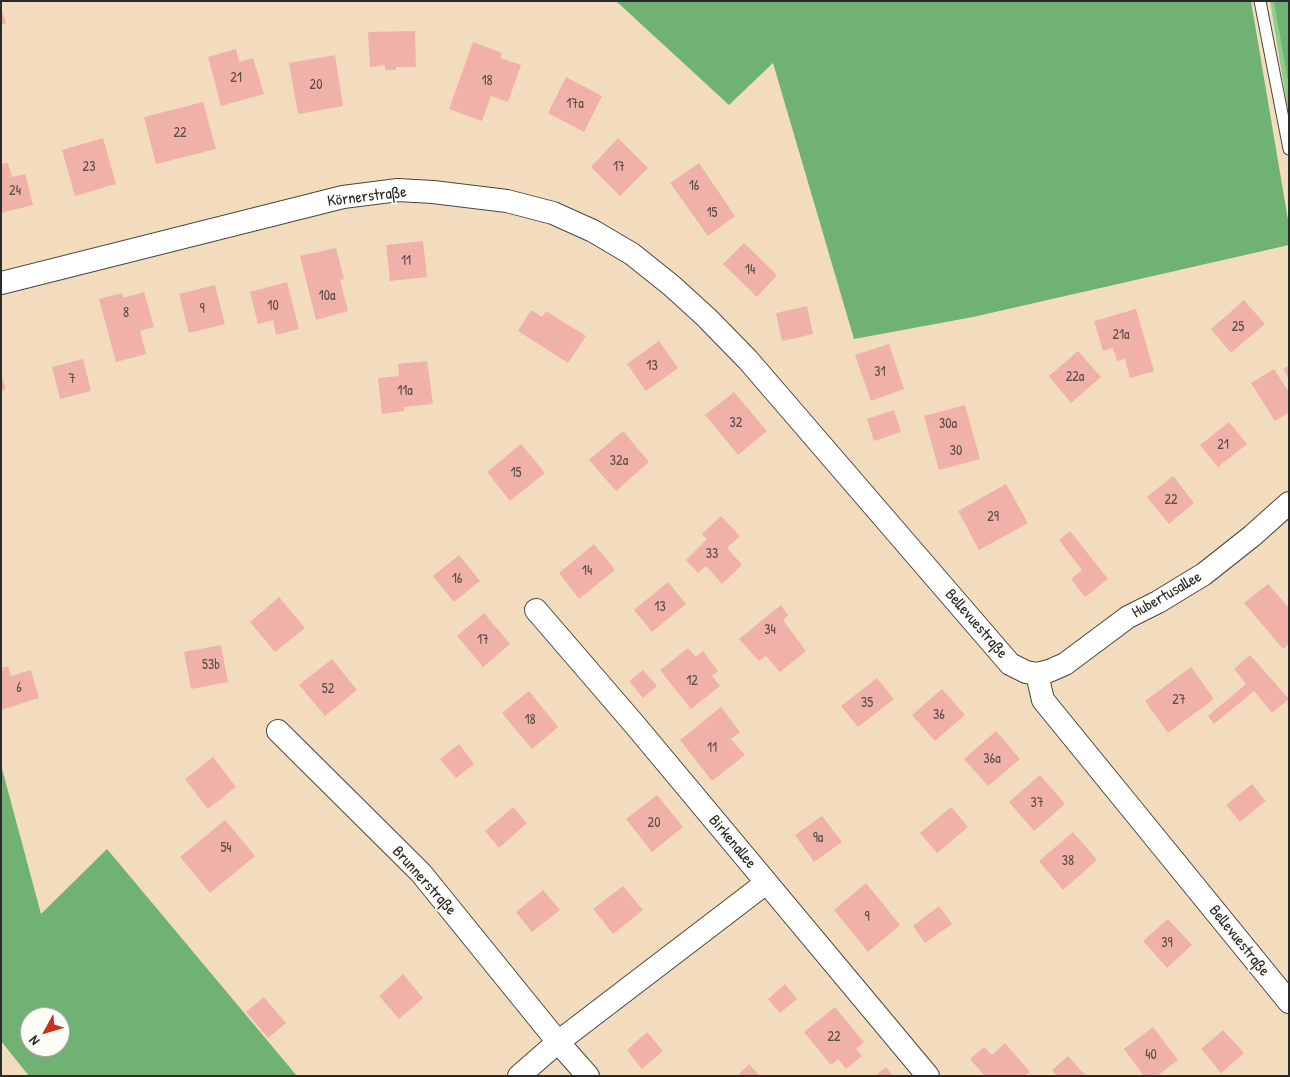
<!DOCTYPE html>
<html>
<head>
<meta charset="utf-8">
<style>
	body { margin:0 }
	#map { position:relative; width:1290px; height:1077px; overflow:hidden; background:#f3dcbe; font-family:"Patrick Hand",sans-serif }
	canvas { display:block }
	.frame { position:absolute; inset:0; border:2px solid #2b2b2b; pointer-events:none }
	.north { position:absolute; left:20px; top:1007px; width:50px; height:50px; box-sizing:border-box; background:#fdfcf7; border:1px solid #a9a8a5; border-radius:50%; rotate:231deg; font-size:14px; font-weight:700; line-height:20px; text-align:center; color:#2b2b2b }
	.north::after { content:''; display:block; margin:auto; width:18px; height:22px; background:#c8321e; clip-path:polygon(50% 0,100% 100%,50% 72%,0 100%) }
</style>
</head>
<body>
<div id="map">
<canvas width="1290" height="1077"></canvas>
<div class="frame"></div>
<div class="north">N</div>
</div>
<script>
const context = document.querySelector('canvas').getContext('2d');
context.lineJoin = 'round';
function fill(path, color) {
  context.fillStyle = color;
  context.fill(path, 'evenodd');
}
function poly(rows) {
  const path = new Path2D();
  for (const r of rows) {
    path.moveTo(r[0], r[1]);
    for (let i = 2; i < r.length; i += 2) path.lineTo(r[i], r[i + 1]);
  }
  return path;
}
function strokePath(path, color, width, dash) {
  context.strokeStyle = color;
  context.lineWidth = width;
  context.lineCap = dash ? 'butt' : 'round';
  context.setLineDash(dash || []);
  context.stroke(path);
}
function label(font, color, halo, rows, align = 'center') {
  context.font = font + ' "Patrick Hand",sans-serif';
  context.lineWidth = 4;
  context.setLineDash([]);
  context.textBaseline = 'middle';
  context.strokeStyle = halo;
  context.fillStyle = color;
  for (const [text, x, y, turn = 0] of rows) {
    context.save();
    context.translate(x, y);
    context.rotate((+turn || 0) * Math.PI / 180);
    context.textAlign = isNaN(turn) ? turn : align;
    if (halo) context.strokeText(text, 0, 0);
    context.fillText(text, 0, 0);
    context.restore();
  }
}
fill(poly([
	[1270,1,1289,1,1289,116]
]), '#8acf88');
fill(poly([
	[616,1,1251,1,1289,226,1289,245,973,317,854,339,773,63,729,105],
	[1274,1,1289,1,1289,87],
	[1,765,41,914,107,849,297,1076,29,1076,1,1041],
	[30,1017,60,1017,60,1047,30,1047]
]), '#6fb274');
fill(poly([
	[1,9,6,23,1,25],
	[415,31,416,67,396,67,396,70,385,70,385,65,370,67,368,32],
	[473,42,502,53,500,58,521,65,508,102,491,96,482,121,449,109],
	[236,49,239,62,253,58,264,94,221,106,208,57],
	[335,55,343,106,298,114,289,63],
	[566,77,602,96,584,132,548,113],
	[203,102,216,149,156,164,144,117],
	[103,138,116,184,75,196,62,150],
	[618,138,648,168,620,196,591,167],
	[8,163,12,177,25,174,33,205,1,213,1,164],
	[699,163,735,216,708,236,670,183],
	[423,241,427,277,390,281,386,245],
	[744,243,777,275,757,297,723,264],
	[336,248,344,279,340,280,348,311,316,320,300,256],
	[287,282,299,329,276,335,273,320,258,324,250,292],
	[215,285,225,324,189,333,179,294],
	[144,292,154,327,140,331,146,354,116,362,99,299,122,293,123,298],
	[1244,300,1265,324,1231,353,1211,329],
	[807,306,813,334,782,341,776,313],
	[1136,309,1154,371,1130,378,1125,359,1117,361,1113,348,1103,351,1094,321],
	[531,310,542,317,546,311,586,336,568,363,518,331],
	[659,341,678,368,646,391,627,364],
	[889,344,904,389,871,401,855,355],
	[1078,351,1101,377,1071,403,1049,376],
	[83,359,91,391,60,399,52,367],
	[427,361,433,404,404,407,404,411,382,414,378,378,399,376,398,364],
	[1289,366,1289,379,1283,369],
	[1274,369,1289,392,1289,412,1275,421,1251,383],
	[1,374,6,389,1,391],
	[734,392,767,431,738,455,705,415],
	[965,405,980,459,939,470,924,416],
	[894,410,901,432,874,441,867,419],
	[1229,422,1247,444,1218,467,1200,445],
	[623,431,649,462,616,491,589,460],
	[521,444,545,473,510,501,487,472],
	[1173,476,1194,503,1169,524,1147,497],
	[1006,484,1028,523,979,550,958,511],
	[721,516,740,536,727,548,742,565,722,584,706,566,698,573,686,560,707,539,702,534],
	[1070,531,1108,579,1085,597,1071,579,1082,570,1059,540],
	[594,544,615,570,579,599,559,573],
	[459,555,480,581,454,602,433,576],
	[668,582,686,604,652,632,634,610],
	[1268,584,1289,608,1289,644,1283,649,1244,603],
	[279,597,305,628,275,652,250,622],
	[781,605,788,615,783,620,806,651,780,672,766,656,759,661,739,639],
	[484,613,510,644,483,667,457,636],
	[221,645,228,682,191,689,184,652],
	[688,648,696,657,703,651,718,671,712,676,720,686,691,709,660,670],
	[1250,655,1289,699,1272,713,1254,691,1214,724,1208,716,1246,684,1234,669],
	[332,659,357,690,325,716,299,685],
	[8,666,11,676,31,670,39,698,1,710,1,668],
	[1191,667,1214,699,1168,733,1145,701],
	[643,670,657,686,643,698,629,681],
	[877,678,894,699,858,727,841,706],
	[942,689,965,715,935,741,912,715],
	[529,691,558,727,532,749,502,713],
	[721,707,740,732,731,739,745,755,712,781,680,740],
	[996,731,1020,759,988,786,964,759],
	[459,744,474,764,456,778,440,759],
	[213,757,236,787,208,809,185,779],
	[1040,775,1065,804,1034,831,1009,802],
	[1252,784,1266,801,1240,822,1226,805],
	[657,795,683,827,652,852,626,819],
	[513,807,527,823,499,848,485,831],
	[951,807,968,827,937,853,920,833],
	[822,816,842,842,814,862,795,835],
	[225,820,255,856,210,893,180,857],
	[1073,832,1097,860,1063,890,1039,861],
	[866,883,900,925,868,952,834,910],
	[623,886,643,910,613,934,593,909],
	[543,890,560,910,532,932,516,912],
	[939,906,952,924,925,943,913,926],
	[1168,919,1192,945,1167,968,1143,941],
	[403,974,423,998,399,1019,379,996],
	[785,984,797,999,780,1013,768,999],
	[264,997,286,1023,268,1038,246,1012],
	[835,1007,864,1042,856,1049,862,1056,846,1069,838,1059,831,1065,804,1032],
	[1153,1027,1178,1060,1157,1076,1144,1076,1124,1049],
	[1223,1030,1244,1053,1221,1073,1201,1049],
	[647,1032,663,1051,642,1069,627,1050],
	[1005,1043,1030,1072,1025,1076,985,1076,970,1059,984,1047,992,1055],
	[1068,1056,1086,1076,1057,1076,1052,1070],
	[749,1064,760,1076,737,1076],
	[886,1067,893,1076,875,1076]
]), '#f0b1a9');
const lane = poly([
	[1260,1,1289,149]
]);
const street = poly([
	[1,283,343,197,398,190,433,192,507,201,553,213,593,231,632,254,672,286,707,318,748,360,1010,664,1026,672,1037,674,1049,671,1065,664,1128,617,1158,602,1204,574,1252,536,1289,503],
	[536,610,635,725,928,1076],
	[1037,674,1043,700,1289,1002],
	[278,731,421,873,558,1042,588,1076],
	[519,1076,558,1042,766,883]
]);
strokePath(lane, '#494641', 13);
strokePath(street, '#494641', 24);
strokePath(lane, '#fff', 11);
strokePath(street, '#fff', 22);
label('14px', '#5c4c4a', null, [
	["21",236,78],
	["18",487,81],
	["20",316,85],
	["17a",575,104],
	["22",180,133],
	["23",89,167],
	["17",619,167],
	["16",694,186],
	["24",15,191],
	["15",712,213],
	["11",406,261],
	["14",750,270],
	["10a",327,296],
	["10",273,306],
	["9",202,309],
	["8",126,313],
	["25",1238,327],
	["21a",1121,335],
	["13",652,366],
	["31",880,372],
	["22a",1075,377],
	["7",72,379],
	["11a",405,391],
	["32",736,423],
	["30a",948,424],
	["21",1223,445],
	["30",956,451],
	["32a",619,461],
	["15",516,473],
	["22",1171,500],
	["29",993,517],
	["33",712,554],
	["14",587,571],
	["16",457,579],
	["13",660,607],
	["34",770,630],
	["17",483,640],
	["53b",211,665],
	["12",692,681],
	["6",19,688],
	["52",328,689],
	["27",1179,700],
	["35",867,703],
	["36",939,715],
	["18",530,720],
	["11",712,748],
	["36a",992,759],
	["37",1037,803],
	["20",654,823],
	["9a",818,838],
	["54",226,848],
	["38",1068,861],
	["9",867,917],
	["39",1167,943],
	["22",834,1037],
	["40",1151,1055]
]);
label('16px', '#2b2b2b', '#fdfcf7', [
	["Körnerstraße",367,197,-7],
	["Hubertusallee",1167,595,-30],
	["Bellevuestraße",976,624,49],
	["Birkenallee",732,842,50],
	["Brunnerstraße",424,881,48],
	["Bellevuestraße",1239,941,51]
]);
</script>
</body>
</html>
